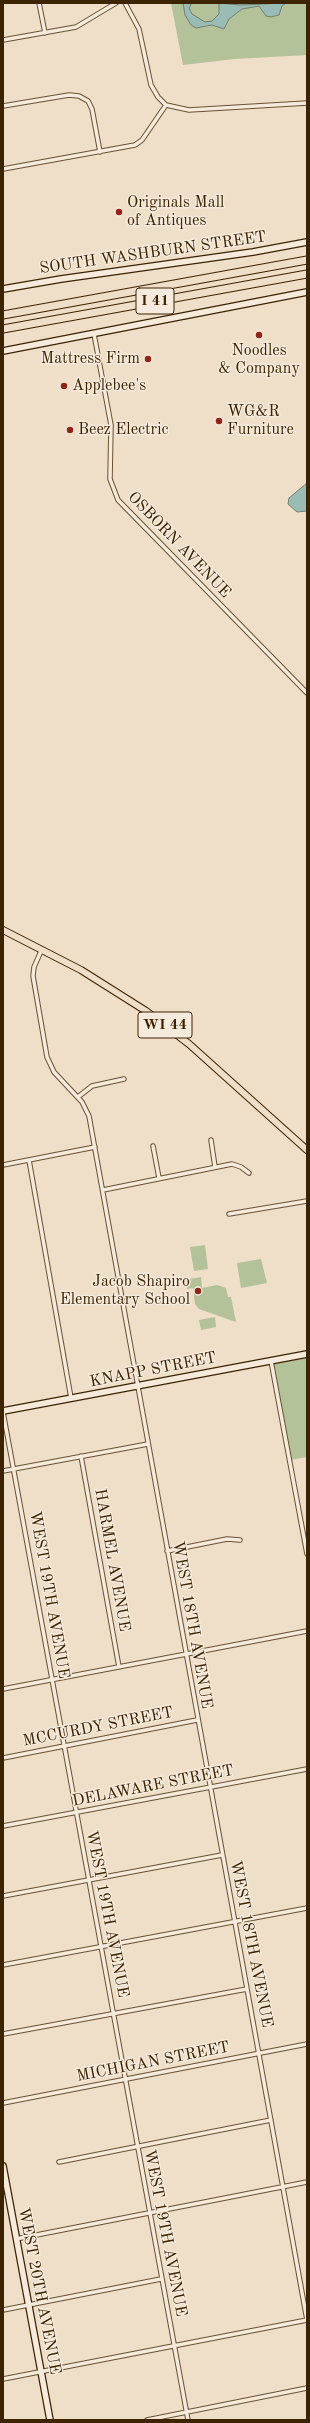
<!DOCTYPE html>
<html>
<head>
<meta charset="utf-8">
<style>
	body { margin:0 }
	#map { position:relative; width:310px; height:2423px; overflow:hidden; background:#efdec8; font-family:"Old Standard TT",serif }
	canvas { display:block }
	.frame { position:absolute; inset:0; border:4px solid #3c2302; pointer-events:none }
</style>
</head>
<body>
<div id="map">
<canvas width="310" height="2423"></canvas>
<div class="frame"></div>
</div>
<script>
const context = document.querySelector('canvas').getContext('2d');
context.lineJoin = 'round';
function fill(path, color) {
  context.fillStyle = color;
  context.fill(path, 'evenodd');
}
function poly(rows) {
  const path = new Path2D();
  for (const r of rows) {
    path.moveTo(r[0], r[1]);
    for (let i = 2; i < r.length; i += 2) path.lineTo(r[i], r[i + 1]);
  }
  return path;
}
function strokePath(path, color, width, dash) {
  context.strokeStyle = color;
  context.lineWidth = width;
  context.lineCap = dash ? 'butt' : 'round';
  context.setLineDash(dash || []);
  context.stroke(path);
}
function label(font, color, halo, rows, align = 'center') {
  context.font = font + ' "Old Standard TT",serif';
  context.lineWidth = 3;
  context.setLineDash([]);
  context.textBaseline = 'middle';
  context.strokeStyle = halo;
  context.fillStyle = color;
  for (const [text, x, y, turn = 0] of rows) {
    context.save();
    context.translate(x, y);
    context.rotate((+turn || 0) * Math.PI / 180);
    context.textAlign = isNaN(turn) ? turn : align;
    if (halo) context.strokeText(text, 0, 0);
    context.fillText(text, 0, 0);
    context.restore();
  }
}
fill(poly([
	[171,3,307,3,307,55,234,59,183,65],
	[205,1245,208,1269,194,1271,190,1247],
	[261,1259,267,1283,241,1288,237,1263],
	[201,1277,202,1288,217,1285,226,1288,228,1297,231,1297,236,1322,199,1309,195,1304,193,1288,187,1289,185,1280],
	[215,1317,216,1327,201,1330,199,1320],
	[307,1354,307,1457,290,1460,271,1361]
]), '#b4c29a');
const water = poly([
	[183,3,192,3,189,8,192,14,205,22,212,21,219,14,219,3,240,5,286,3,282,6,279,15,271,17,266,16,259,6,242,9,229,19,224,29,212,25,196,28,191,25,185,15,183,3],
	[307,483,307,511,297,512,288,504,289,498,307,483]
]);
fill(water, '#9abcb6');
strokePath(water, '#747f6e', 1);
const street = poly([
	[39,3,45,33],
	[125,3,139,29,151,85,158,97,166,105,189,110,307,103],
	[3,40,76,27,116,3],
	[3,106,69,95,79,96,88,101,92,109,100,152],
	[3,169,135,145,142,140,166,105],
	[94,334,111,425,110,479,118,500,307,693],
	[42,949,34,967,33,976,47,1057,54,1072,82,1102,89,1116,307,2320],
	[78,1097,92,1086,124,1079],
	[211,1140,215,1167],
	[153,1146,159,1178],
	[29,1160,71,1398],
	[3,1165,95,1147],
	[103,1190,232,1164,241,1167,249,1173],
	[229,1214,307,1201],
	[271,1361,307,1554],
	[3,1412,188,2420],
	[81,1456,119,1667],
	[3,1471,148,1444],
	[167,1551,227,1539,240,1540],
	[3,1689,307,1631],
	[3,1758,197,1720],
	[3,1826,307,1769],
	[3,1896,222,1855],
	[3,1965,307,1908],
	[3,2034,247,1989],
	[3,2103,307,2044],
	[59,2162,271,2120],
	[16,2239,307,2182],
	[3,2310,161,2279],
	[3,2379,307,2320],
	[147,2420,307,2388]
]);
const secondary = poly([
	[3,289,61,279,253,252,307,242],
	[3,351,307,292],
	[3,1411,307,1354],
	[3,2166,50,2420]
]);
const primary = poly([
	[3,930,81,970,146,1011,189,1044,307,1150]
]);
const highway = poly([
	[3,315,307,260],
	[3,329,307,274]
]);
strokePath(street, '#695234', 5.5);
strokePath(secondary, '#3c2302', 8);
strokePath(primary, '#3c2302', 8);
strokePath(highway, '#3c2302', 9);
strokePath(street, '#f5eadb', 3.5);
strokePath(secondary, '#f5eadb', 5.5);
strokePath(primary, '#efdec8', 6);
strokePath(highway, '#efdec8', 7);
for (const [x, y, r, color] of [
	[119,212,4,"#8f2418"],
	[259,335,4,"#8f2418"],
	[148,359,4,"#8f2418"],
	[64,386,4,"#8f2418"],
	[219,421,4,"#8f2418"],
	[70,430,4,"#8f2418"],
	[198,1291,4,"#8f2418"]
]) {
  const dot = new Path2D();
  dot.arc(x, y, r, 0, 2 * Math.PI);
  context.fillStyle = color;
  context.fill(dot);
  strokePath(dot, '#f5eadb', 1.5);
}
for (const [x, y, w] of [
	[155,301,38],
	[165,1025,54]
]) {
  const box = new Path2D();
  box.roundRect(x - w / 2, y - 13, w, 26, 3);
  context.fillStyle = '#f5eadb';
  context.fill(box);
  strokePath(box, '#3c2302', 1);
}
label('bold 15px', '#3c2302', null, [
	["I 41",155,301],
	["WI 44",165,1025]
]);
label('16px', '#3c2302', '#f5eadb', [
	["Originals Mall",127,203],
	["of Antiques",127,221],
	["Noodles",259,351,"center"],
	["& Company",259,369,"center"],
	["Mattress Firm",140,359,"right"],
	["Applebee's",72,386],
	["WG&R",227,412],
	["Furniture",227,430],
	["Beez Electric",78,430],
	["Jacob Shapiro",190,1282,"right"],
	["Elementary School",190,1300,"right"]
], 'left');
label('16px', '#3c2302', '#f5eadb', [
	["SOUTH WASHBURN STREET",153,253,-8],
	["OSBORN AVENUE",179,545,46],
	["KNAPP STREET",153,1370,-11],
	["HARMEL AVENUE",112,1560,80],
	["WEST 19TH AVENUE",49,1595,80],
	["WEST 18TH AVENUE",192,1625,80],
	["MCCURDY STREET",98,1727,-11],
	["DELAWARE STREET",153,1786,-11],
	["WEST 19TH AVENUE",107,1914,79],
	["WEST 18TH AVENUE",251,1944,79],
	["MICHIGAN STREET",153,2062,-11],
	["WEST 19TH AVENUE",165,2233,79],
	["WEST 20TH AVENUE",39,2291,79]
]);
</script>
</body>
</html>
